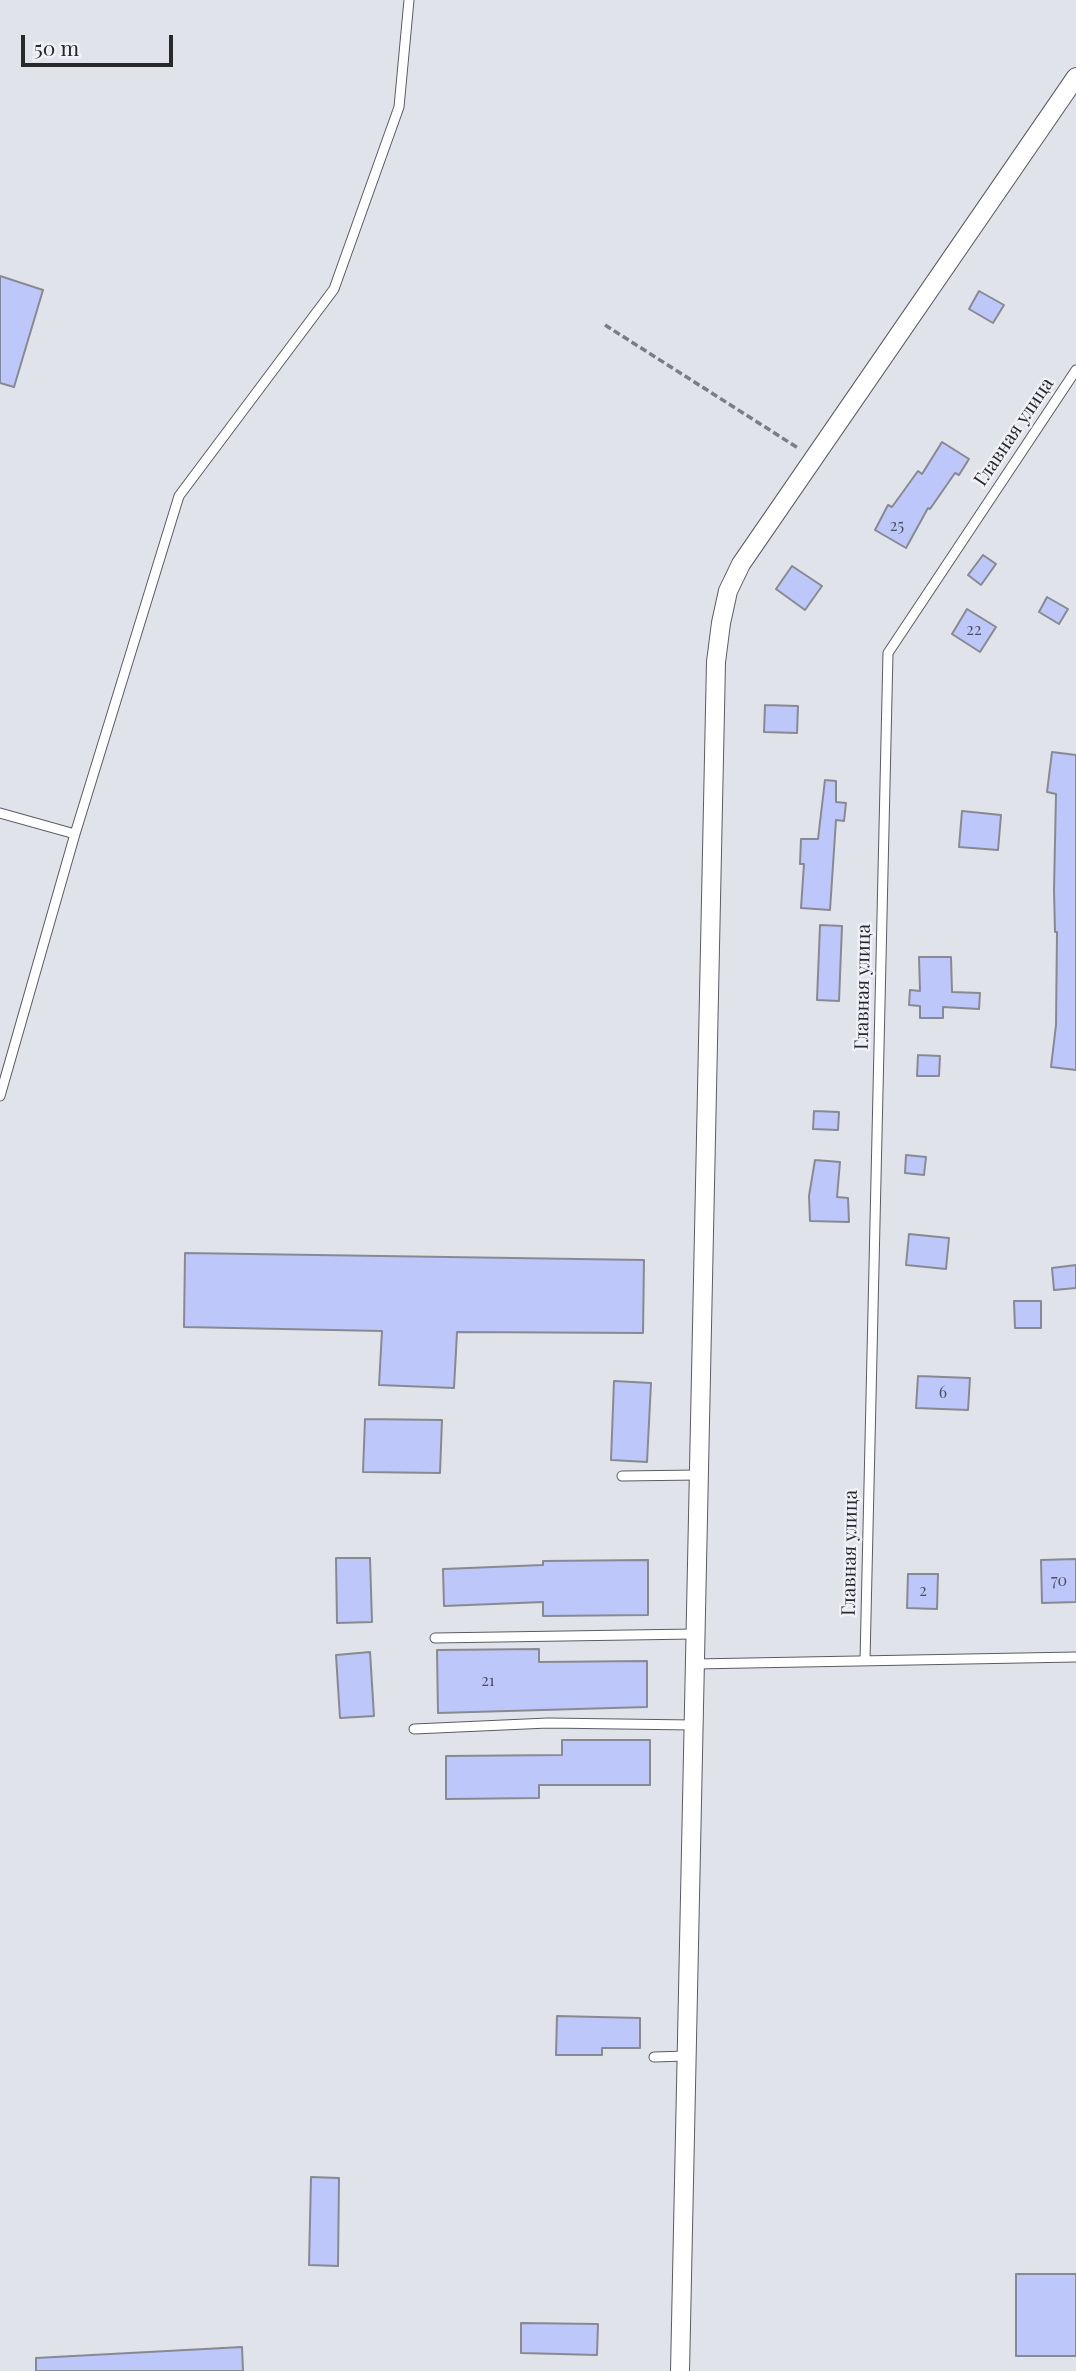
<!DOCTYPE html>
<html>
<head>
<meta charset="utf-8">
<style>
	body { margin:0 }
	#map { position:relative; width:1076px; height:2371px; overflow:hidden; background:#e1e3eb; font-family:"Playfair Display",serif }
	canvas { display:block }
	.scale { position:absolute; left:21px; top:35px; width:152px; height:32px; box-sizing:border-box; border:4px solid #29292c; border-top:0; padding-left:9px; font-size:21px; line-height:24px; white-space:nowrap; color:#29292c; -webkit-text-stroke:5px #eff0f8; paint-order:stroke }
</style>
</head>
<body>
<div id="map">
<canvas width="1076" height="2371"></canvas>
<div class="scale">50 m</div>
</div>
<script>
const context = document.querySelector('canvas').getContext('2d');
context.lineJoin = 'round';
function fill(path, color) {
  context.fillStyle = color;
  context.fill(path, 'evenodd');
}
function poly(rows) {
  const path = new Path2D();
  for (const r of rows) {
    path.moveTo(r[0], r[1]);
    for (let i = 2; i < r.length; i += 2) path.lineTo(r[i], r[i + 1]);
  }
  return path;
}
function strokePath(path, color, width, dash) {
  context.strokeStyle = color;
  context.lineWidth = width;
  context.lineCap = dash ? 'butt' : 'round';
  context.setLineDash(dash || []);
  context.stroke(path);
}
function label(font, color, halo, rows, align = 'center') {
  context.font = font + ' "Playfair Display",serif';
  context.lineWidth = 5;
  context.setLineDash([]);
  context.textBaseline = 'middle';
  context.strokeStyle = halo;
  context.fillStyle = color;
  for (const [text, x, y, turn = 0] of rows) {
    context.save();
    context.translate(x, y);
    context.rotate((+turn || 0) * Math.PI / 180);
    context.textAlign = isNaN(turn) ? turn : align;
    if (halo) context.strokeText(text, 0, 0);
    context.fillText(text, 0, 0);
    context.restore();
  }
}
const building = poly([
	[0,276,43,290,14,387,0,383,0,276],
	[979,291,1004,305,993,323,969,309,979,291],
	[942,442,969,459,959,475,955,473,930,509,928,508,906,548,875,530,888,505,892,507,918,471,922,474,942,442],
	[983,555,996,564,981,585,968,575,983,555],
	[792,566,822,586,805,610,776,589,792,566],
	[1047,597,1068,609,1059,624,1039,612,1047,597],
	[967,609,996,627,980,652,952,634,967,609],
	[765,705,798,706,797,733,764,732,765,705],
	[1052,752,1076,755,1076,1070,1051,1067,1056,1025,1057,932,1055,932,1054,890,1056,794,1047,792,1052,752],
	[825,780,836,781,836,802,846,803,844,821,836,820,830,910,801,908,804,864,800,864,801,839,818,839,825,780],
	[962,811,1001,815,998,850,959,847,962,811],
	[820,925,842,926,839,1001,817,1000,820,925],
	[919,957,951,957,952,992,980,993,979,1009,943,1007,943,1018,920,1018,920,1006,909,1005,910,990,920,991,919,957],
	[918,1055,940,1056,939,1076,917,1076,918,1055],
	[814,1111,839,1112,838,1130,813,1129,814,1111],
	[906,1155,926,1157,924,1175,905,1173,906,1155],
	[815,1160,840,1162,837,1197,848,1198,849,1222,810,1221,809,1196,815,1160],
	[909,1234,949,1238,946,1269,906,1265,909,1234],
	[185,1253,644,1260,643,1333,457,1332,454,1388,379,1385,382,1331,184,1327,185,1253],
	[1076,1265,1076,1288,1054,1290,1052,1268,1076,1265],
	[1014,1301,1041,1301,1041,1328,1015,1328,1014,1301],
	[918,1376,970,1378,968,1410,916,1408,918,1376],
	[614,1381,651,1383,647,1462,611,1460,614,1381],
	[365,1419,442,1420,440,1473,363,1472,365,1419],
	[336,1558,370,1558,372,1622,337,1623,336,1558],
	[1076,1559,1076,1602,1042,1603,1041,1560,1076,1559],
	[648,1560,648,1615,543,1616,543,1602,444,1606,443,1569,543,1565,543,1561,648,1560],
	[908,1574,938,1574,937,1609,907,1608,908,1574],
	[539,1649,539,1662,647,1661,647,1707,438,1713,437,1650,539,1649],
	[370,1652,374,1716,340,1718,336,1655,370,1652],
	[562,1740,650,1740,650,1785,539,1785,539,1798,446,1799,446,1756,562,1755,562,1740],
	[557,2016,640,2018,640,2048,602,2048,602,2055,556,2055,557,2016],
	[311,2177,339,2178,338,2266,309,2265,311,2177],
	[1016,2274,1076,2274,1076,2356,1016,2356,1016,2274],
	[521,2323,598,2324,597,2355,521,2353,521,2323],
	[242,2347,243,2371,36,2371,36,2358,242,2347]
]);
fill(building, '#bec7fa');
strokePath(building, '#888a91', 2);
const lane = poly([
	[0,813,75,834],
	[0,1096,75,834,179,496,334,289,399,107,409,0],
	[622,1476,698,1475],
	[435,1638,694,1634],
	[865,1660,888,653,1076,370],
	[694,1664,1076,1657],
	[414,1729,548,1723,692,1725],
	[654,2057,686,2056]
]);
const street = poly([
	[680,2371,716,662,721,623,728,591,741,564,1076,77]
]);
strokePath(lane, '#5b5c63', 11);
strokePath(street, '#5b5c63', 20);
strokePath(poly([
	[605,325,798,448]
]), '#7c7d83', 3.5, [7, 3.5]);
strokePath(lane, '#fff', 9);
strokePath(street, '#fff', 18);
label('16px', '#4e5060', null, [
	["25",897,526],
	["22",974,630],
	["6",943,1393],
	["70",1059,1581],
	["2",923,1591],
	["21",488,1681]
]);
label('19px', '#29292c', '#eff0f8', [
	["Главная улица",1014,432,-56],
	["Главная улица",863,987,-89],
	["Главная улица",850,1553,-89]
]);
</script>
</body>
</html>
